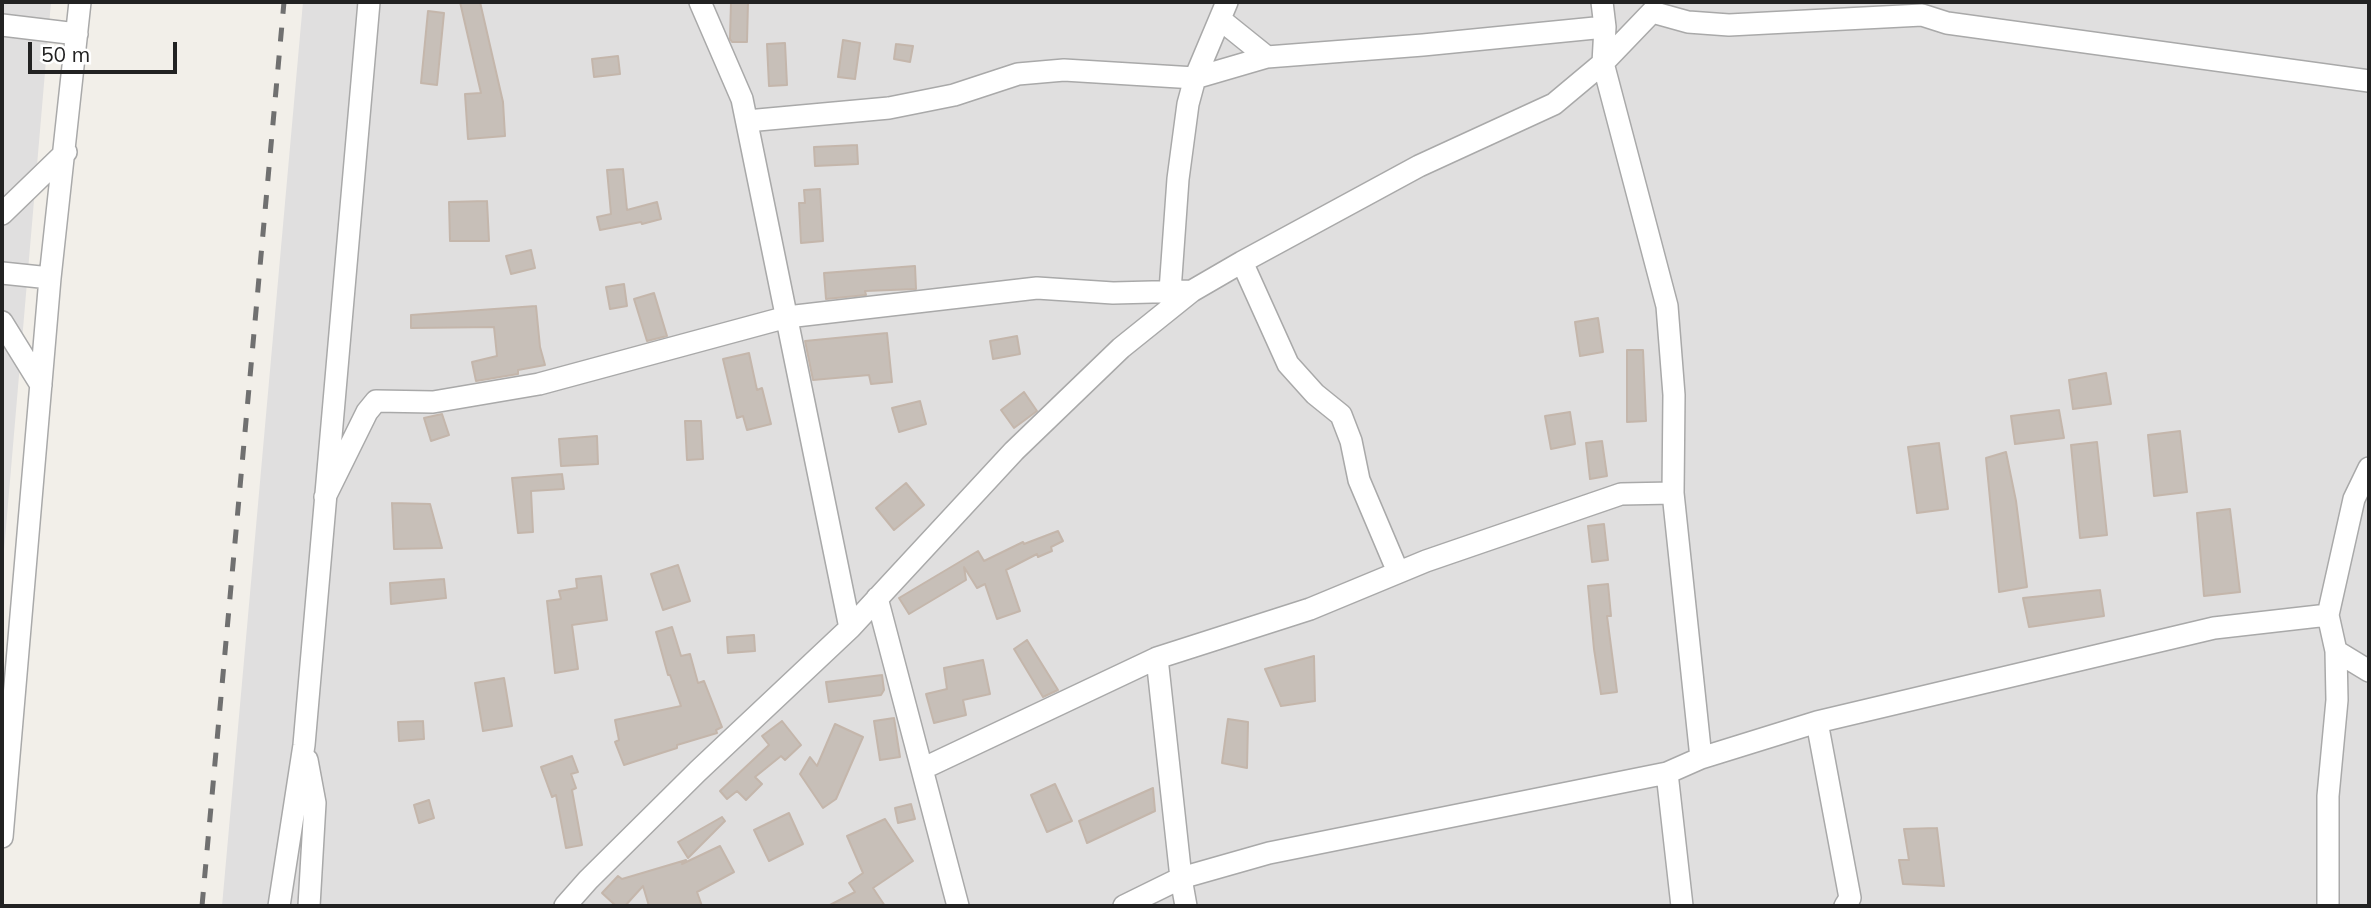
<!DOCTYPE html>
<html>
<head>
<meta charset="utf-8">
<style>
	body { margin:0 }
	#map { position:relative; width:2371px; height:908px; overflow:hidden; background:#f2efe9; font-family:Mulish,sans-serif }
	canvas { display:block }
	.frame { position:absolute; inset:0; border:4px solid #222; pointer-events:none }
	.scale { position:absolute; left:28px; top:42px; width:149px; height:32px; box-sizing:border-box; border:4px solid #222; border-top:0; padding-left:9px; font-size:21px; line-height:24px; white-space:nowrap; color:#222; -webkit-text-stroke:5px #fff; paint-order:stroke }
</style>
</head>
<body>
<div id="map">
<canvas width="2371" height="908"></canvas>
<div class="frame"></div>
<div class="scale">50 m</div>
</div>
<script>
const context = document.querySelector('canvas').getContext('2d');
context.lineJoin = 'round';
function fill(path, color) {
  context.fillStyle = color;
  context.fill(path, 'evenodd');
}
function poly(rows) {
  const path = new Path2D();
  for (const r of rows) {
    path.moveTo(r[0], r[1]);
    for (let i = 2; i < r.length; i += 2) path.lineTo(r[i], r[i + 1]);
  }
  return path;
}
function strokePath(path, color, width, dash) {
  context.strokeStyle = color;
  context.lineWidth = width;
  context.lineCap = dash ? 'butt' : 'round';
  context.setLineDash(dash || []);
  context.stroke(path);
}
fill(poly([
	[2,2,51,2,2,574],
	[303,2,2369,2,2369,906,222,906]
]), '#e0dfdf');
const building = poly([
	[460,2,480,2,503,102,505,136,468,139,465,94,481,93,460,2],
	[731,2,748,2,747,42,732,42,730,39,731,2],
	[428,11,444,13,437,85,421,83,428,11],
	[843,40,860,43,855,79,838,77,843,40],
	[785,43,787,85,769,86,767,44,785,43],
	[896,44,913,46,910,62,894,59,896,44],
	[618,56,620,74,594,77,592,59,618,56],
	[857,145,858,164,815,166,814,147,857,145],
	[623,169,627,210,657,202,661,219,642,224,641,222,600,230,597,217,611,214,607,170,623,169],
	[820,189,823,241,801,243,799,203,805,203,804,190,820,189],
	[487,201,489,241,450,241,449,202,487,201],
	[531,250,535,268,511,274,506,256,531,250],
	[915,266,916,289,865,291,866,295,826,299,824,273,915,266],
	[624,284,627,306,610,309,606,287,624,284],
	[654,293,667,336,647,341,634,299,654,293],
	[536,306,540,347,545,365,518,370,518,374,476,381,472,362,497,356,494,327,411,328,411,315,536,306],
	[1598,318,1603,352,1580,356,1575,322,1598,318],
	[887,333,892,382,871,384,869,375,813,380,805,341,887,333],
	[1017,336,1020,354,993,359,990,341,1017,336],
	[1627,350,1643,350,1646,421,1627,422,1627,350],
	[749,353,757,390,762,388,771,424,747,430,743,416,737,418,723,359,749,353],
	[2106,373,2111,404,2073,409,2069,380,2106,373],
	[1024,392,1037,411,1014,428,1001,410,1024,392],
	[920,401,926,424,899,432,892,408,920,401],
	[2059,410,2064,438,2015,444,2011,416,2059,410],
	[1570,412,1575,444,1551,449,1545,416,1570,412],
	[442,414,449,435,431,441,424,418,442,414],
	[685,421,701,421,703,459,687,460,685,421],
	[2180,431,2187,492,2154,496,2148,435,2180,431],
	[597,436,598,464,561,466,559,439,597,436],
	[1602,441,1607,476,1590,479,1586,443,1602,441],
	[2097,442,2107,535,2080,538,2071,445,2097,442],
	[1939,443,1948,509,1917,513,1908,447,1939,443],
	[2006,452,2016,501,2027,587,1999,592,1986,458,2006,452],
	[562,474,564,489,531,491,533,532,518,533,512,478,562,474],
	[906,483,924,505,894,530,876,508,906,483],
	[392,503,430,504,442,548,394,549,392,503],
	[2230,509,2240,592,2204,596,2197,513,2230,509],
	[1604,524,1608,560,1592,562,1588,526,1604,524],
	[1058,531,1063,541,1051,547,1052,551,1038,557,1037,554,1006,570,1020,611,997,619,985,584,977,588,964,567,966,580,909,614,899,598,978,551,984,561,1023,542,1024,544,1058,531],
	[678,565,690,601,663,610,651,574,678,565],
	[601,576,607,620,572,625,578,669,555,673,547,601,561,599,559,591,577,588,576,579,601,576],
	[444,579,446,598,391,604,390,583,444,579],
	[1608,584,1611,616,1607,616,1617,692,1601,694,1594,649,1588,586,1608,584],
	[2100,590,2104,616,2029,627,2023,598,2100,590],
	[672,627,681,656,690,654,698,683,704,681,722,727,716,730,717,733,677,745,677,748,624,765,615,742,619,740,615,720,681,706,670,675,668,675,656,632,672,627],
	[754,635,755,651,728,653,727,637,754,635],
	[1027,640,1058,690,1043,697,1014,649,1027,640],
	[1314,656,1315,701,1281,706,1265,669,1314,656],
	[983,660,990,694,963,700,966,715,934,723,926,694,947,689,944,668,983,660],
	[882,675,884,690,881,695,829,702,826,682,882,675],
	[504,678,512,726,483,731,475,683,504,678],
	[894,718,900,757,880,760,874,721,894,718],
	[1228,719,1248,722,1247,768,1222,763,1228,719],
	[423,721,424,739,399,741,398,722,423,721],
	[782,721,801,745,785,760,781,756,755,777,762,784,746,800,737,791,727,799,720,791,769,745,762,736,782,721],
	[835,724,863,737,836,799,823,808,800,774,810,757,817,766,835,724],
	[572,756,578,772,571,774,576,788,572,790,582,845,566,848,556,795,552,797,541,767,572,756],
	[1055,784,1072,821,1047,832,1031,795,1055,784],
	[1153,788,1155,811,1087,843,1079,821,1153,788],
	[429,800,434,818,419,823,414,805,429,800],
	[911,804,915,819,898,823,895,808,911,804],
	[789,813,803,844,769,861,754,830,789,813],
	[722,817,725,821,688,858,678,842,722,817],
	[885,819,913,861,873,888,885,906,828,906,855,892,849,883,863,873,847,836,885,819],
	[1937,828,1944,886,1903,884,1899,860,1909,860,1904,829,1937,828],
	[720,846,734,872,697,892,702,906,649,906,643,886,625,906,616,906,602,893,618,876,622,879,686,860,682,864,720,846]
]);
fill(building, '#c7bfb8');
strokePath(building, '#c4b6ab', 2);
const minor = poly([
	[700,2,742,99,850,628],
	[1602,2,1605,27,1603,63,1667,306,1674,395,1673,493,1701,758],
	[1221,20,1267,57],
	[2,25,77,34],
	[747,121,889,108,954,95,1018,74,1064,70,1195,78,1267,57,1423,45,1605,27],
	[2,214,66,152],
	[1242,262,1288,364,1315,394,1341,415,1351,441,1359,480,1398,572],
	[2,273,50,278],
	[1170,291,1178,179,1188,104,1195,78,1227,2],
	[2,322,41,385],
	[325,497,367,412,376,401,433,402,539,384,787,317,1037,288,1113,293,1192,291],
	[877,598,958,906],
	[2336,651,2369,671],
	[1157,658,1181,878,1186,906],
	[1817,722,1850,898,1845,906],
	[307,760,315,803,309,906],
	[922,769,1157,658,1310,609,1426,561,1621,494,1673,493],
	[1667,773,1682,906],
	[2,837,50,278,80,2],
	[279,906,304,745,369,2],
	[565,906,588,880,698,771,850,628,1014,451,1121,348,1192,291,1242,262,1419,166,1554,104,1603,63,1652,12,1688,22,1729,25,1922,15,1947,23,2369,81],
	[1124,906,1181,878,1269,853,1667,773,1701,758,1817,722,2214,628,2328,615],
	[2328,906,2328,796,2337,700,2336,651,2328,615,2354,499,2369,468]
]);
strokePath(minor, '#a9a9a9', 24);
strokePath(minor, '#fff', 21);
strokePath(poly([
	[202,906,284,2]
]), '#707070', 5, [14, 14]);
</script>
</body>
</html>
